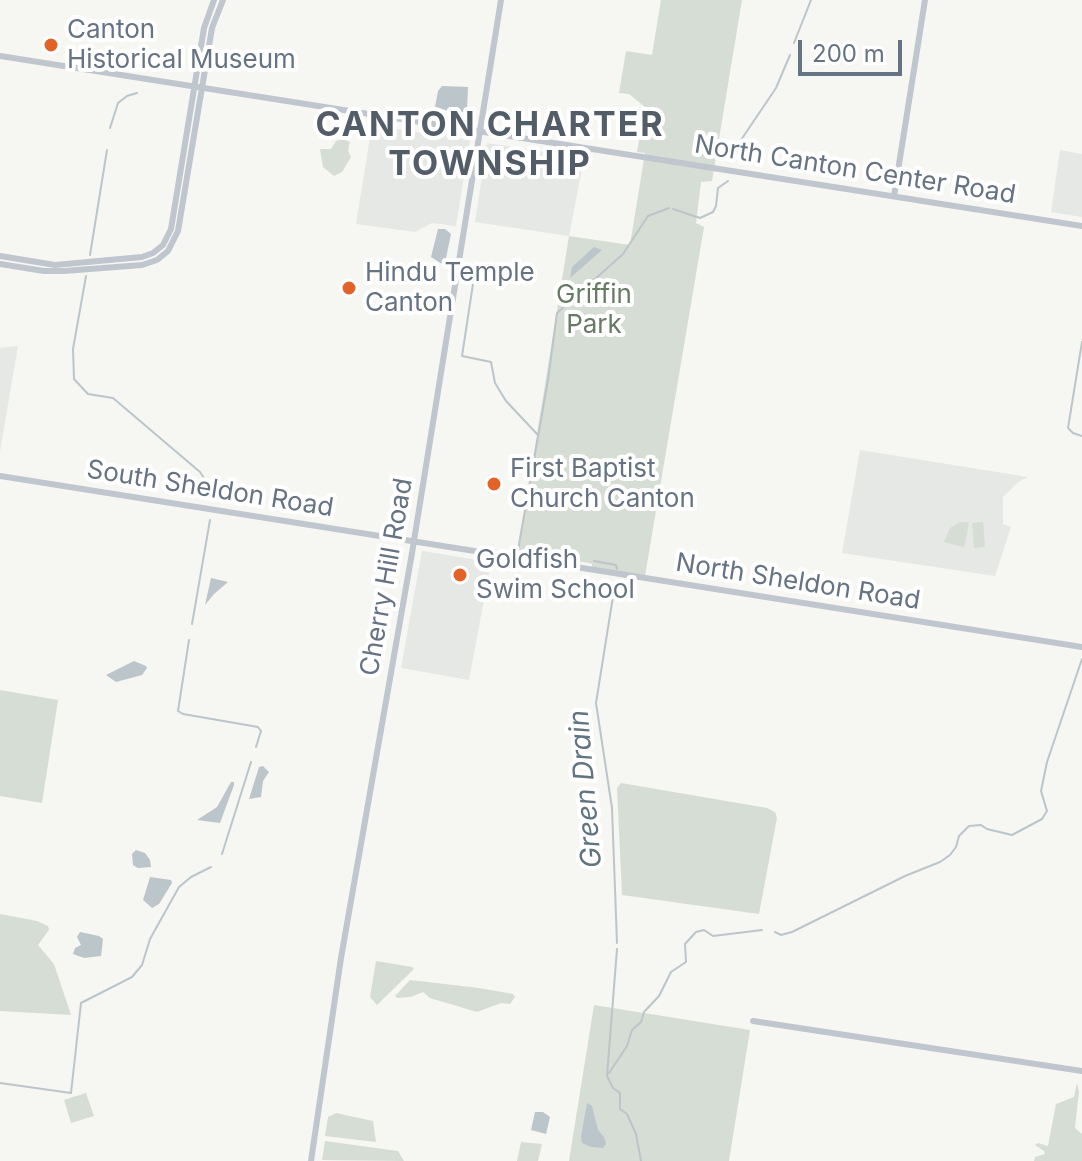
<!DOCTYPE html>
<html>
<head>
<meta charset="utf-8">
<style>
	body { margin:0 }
	#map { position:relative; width:1082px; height:1161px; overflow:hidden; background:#f6f6f2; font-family:Inter,sans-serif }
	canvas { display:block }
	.scale { position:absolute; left:798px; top:40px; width:104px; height:36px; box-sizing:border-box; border:4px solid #657383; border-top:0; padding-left:10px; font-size:24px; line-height:28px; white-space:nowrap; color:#657383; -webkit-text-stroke:6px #fff; paint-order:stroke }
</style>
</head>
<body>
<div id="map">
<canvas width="1082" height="1161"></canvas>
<div class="scale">200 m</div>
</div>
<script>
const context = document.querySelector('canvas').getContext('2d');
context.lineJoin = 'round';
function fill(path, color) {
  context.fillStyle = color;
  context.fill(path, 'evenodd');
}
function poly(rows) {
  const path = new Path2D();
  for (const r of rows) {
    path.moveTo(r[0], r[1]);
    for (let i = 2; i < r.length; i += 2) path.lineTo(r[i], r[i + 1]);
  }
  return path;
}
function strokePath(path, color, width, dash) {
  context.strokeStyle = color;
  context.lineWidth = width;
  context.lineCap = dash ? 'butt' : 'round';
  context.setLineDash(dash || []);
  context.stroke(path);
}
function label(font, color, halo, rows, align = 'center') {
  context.font = font + ' Inter,sans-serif';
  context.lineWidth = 8;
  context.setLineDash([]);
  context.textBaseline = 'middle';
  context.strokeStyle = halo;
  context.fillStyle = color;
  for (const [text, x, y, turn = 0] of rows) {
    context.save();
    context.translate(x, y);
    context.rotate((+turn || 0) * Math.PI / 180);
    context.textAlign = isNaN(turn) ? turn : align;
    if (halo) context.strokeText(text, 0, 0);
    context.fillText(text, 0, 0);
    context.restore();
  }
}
fill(poly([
	[372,125,470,140,456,226,432,223,415,232,356,224],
	[487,143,584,158,569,236,475,222],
	[1060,150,1082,154,1082,217,1051,212],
	[18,346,6,416,0,452,0,348],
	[860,450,1028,477,1018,482,1003,497,1003,524,1011,527,995,576,842,553],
	[422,551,491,562,469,680,401,668]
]), '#e6e8e6');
fill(poly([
	[661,0,742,0,712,181,701,182,696,223,704,227,645,576,592,568,592,564,589,563,518,552,569,236,630,245,645,153,637,152,645,107,629,94,619,93,626,51,652,55],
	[342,139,350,142,348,151,351,157,342,172,334,176,323,167,320,149,331,149,336,141],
	[960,522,969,522,965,545,963,547,944,542,950,528],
	[983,522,985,547,974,548,972,523],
	[0,690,58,700,42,803,0,796],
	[621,783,767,808,775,812,777,818,759,914,622,895,617,788],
	[0,914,37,921,48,926,49,930,38,945,54,964,71,1015,0,1011],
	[376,961,412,967,414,969,377,1005,370,997],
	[410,980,479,988,513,994,515,997,510,1004,501,1003,477,1012,430,998,423,992,411,997,397,998,395,996],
	[594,1005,750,1030,729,1161,569,1161],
	[1077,1083,1079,1092,1075,1128,1082,1134,1082,1161,1034,1161,1035,1157,1045,1154,1044,1151,1035,1145,1038,1143,1048,1146,1056,1104,1074,1097],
	[86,1093,94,1116,71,1123,64,1100],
	[336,1113,373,1121,376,1142,325,1136,328,1117],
	[325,1141,398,1151,404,1161,322,1160],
	[521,1142,542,1144,538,1161,517,1161]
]), '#d6ddd4');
fill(poly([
	[442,86,468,87,467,110,459,114,435,107,438,91],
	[438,229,445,229,451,234,445,263,442,264,431,257],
	[594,247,602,250,570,278,572,267],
	[211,578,228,582,214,594,205,605],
	[134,661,146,666,147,668,142,675,116,682,106,675],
	[263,766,269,772,263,781,261,797,249,799,259,767],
	[231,782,234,782,234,785,220,823,197,820,217,807],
	[136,850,145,853,150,860,151,867,138,868,133,865,132,854],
	[150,877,171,880,172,883,159,904,152,908,143,900],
	[80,932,99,936,103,939,101,956,84,958,73,954,75,948,81,945,77,937],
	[587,1103,592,1106,598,1130,604,1137,606,1144,603,1148,591,1147,582,1143,581,1137],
	[535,1112,543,1112,550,1117,546,1134,531,1130]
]), '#bbc5ca');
strokePath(poly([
	[794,43,811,0],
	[110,128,118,103,127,96,137,93],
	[734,161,741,140,776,88,790,55],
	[673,209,700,218,713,212,716,206,718,188,728,181],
	[90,255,107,150],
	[475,271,462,356,491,362,495,383,506,401,537,434],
	[86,276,73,349,74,379,88,394,113,398,200,472,206,481,204,499],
	[1082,342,1068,428,1073,433,1082,436],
	[542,553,518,550,548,380,557,313,623,254,648,216,669,208],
	[594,561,616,565,617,569],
	[615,584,596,703,612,808,617,943],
	[192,624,210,520],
	[189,640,178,711,183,714,258,727,261,731,256,747],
	[222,854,251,762],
	[775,932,781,935,792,932,905,876,940,862,950,855,956,847,959,836,969,826,981,825,987,829,1012,835,1042,819,1047,811,1041,791,1047,762,1082,659],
	[617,949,607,1076,613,1088,620,1093,620,1109,627,1114,636,1134,641,1161],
	[609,1073,627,1046,632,1030,641,1022,644,1012,659,996,671,972,686,962,685,944,696,932,704,930,713,936,762,930],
	[0,1083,71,1093,81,1003,132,977,142,965,150,939,179,887,191,877,211,867]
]), '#bbc5ca', 2);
strokePath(poly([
	[0,56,1082,226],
	[894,196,925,0],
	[0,256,55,265,142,257,153,253,163,245,171,229,204,28,214,0],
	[0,264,44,271,64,271,142,265,157,260,168,251,178,231,212,28,223,0],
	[0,476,1082,647],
	[753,1021,1082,1071],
	[311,1161,341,958,412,553,501,0]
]), '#c0c6cd', 6);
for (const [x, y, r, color] of [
	[51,45,8,"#e26227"],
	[349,288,8,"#e26227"],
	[494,484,8,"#e26227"],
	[460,575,8,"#e26227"]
]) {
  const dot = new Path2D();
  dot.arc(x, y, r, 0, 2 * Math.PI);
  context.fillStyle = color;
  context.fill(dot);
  strokePath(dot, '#fff', 3);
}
label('26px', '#657383', '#fff', [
	["Canton",67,30],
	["Historical Museum",67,60],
	["Hindu Temple",365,273],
	["Canton",365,303],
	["First Baptist",510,469],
	["Church Canton",510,499],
	["Goldfish",476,560],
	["Swim School",476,590]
], 'left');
label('26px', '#657383', '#fff', [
	["North Canton Center Road",855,170,9],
	["South Sheldon Road",210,489,9],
	["Cherry Hill Road",387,577,-80],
	["North Sheldon Road",798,582,9]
]);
label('26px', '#677b64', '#fff', [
	["Griffin",594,295],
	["Park",594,325]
]);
label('italic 28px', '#617580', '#fff', [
	["Green Drain",586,789,-95]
]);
context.letterSpacing = '2px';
label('bold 34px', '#535d68', '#fff', [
	["CANTON CHARTER",490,126],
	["TOWNSHIP",490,165]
]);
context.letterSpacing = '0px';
</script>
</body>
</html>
